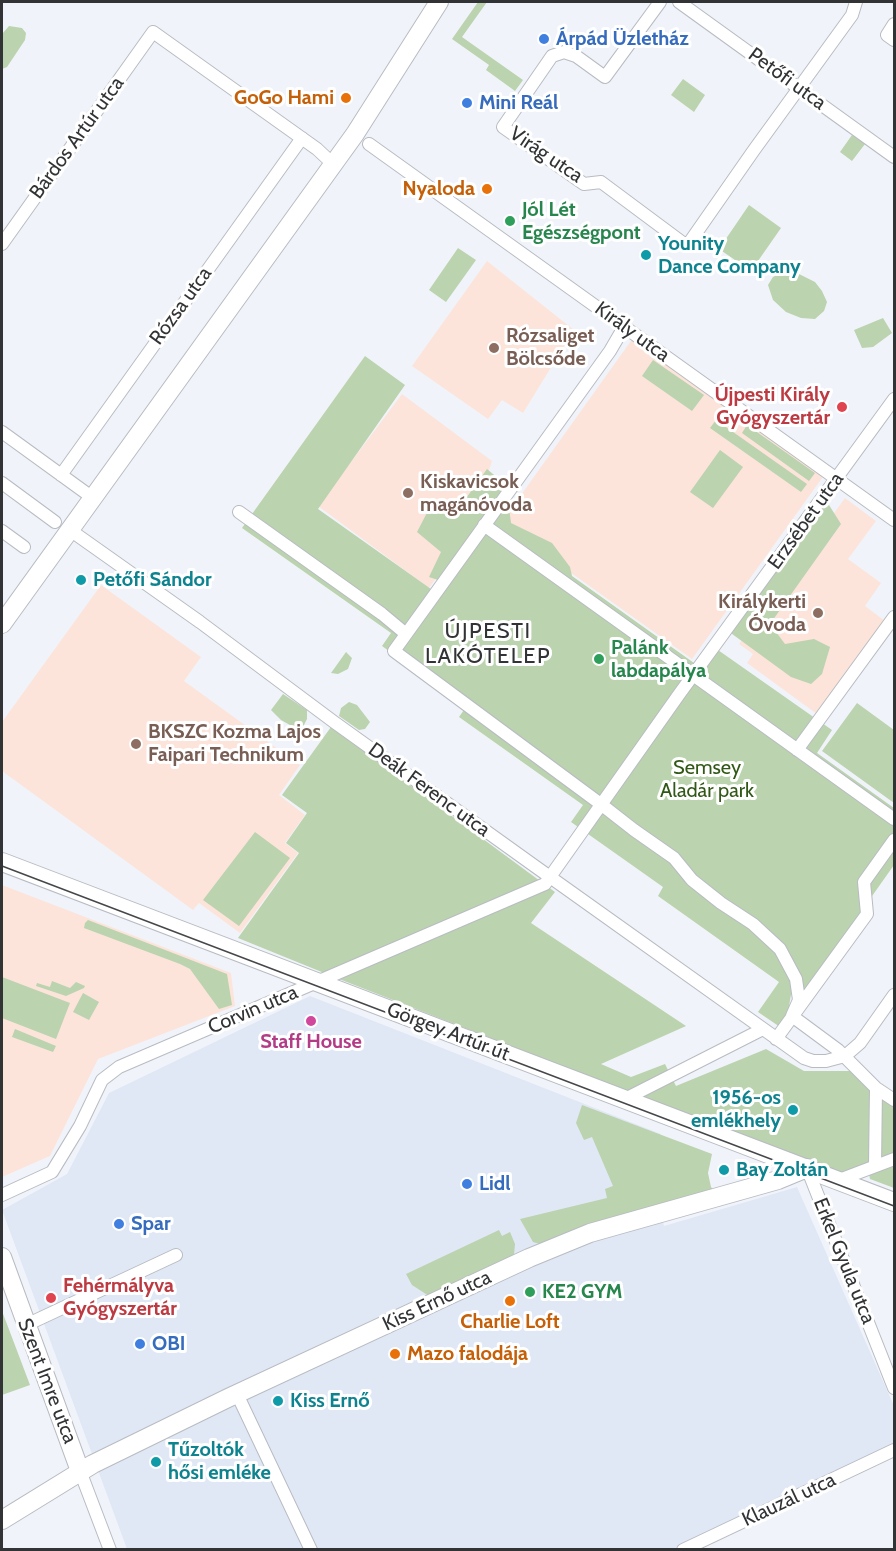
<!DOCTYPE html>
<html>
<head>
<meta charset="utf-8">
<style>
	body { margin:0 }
	#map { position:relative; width:896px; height:1551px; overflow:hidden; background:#f0f4fa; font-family:Cabin,sans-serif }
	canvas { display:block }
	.frame { position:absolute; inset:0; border:3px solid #313335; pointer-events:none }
</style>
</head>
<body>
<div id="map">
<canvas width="896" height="1551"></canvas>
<div class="frame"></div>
</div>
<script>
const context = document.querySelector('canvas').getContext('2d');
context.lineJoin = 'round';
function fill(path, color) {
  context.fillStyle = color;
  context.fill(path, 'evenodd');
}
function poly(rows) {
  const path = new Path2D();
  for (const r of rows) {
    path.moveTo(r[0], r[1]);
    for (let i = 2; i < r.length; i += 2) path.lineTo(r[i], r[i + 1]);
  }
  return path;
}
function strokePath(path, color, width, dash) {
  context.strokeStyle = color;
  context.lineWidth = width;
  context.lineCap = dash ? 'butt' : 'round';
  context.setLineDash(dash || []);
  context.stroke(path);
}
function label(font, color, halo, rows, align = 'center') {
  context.font = font + ' Cabin,sans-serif';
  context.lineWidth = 6;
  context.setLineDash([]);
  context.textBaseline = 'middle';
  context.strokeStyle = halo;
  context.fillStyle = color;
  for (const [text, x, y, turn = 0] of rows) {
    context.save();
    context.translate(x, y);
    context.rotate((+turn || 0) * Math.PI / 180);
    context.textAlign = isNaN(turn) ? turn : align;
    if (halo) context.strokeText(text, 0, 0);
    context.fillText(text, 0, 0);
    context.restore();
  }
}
fill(poly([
	[310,996,661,1134,648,1167,664,1226,797,1187,894,1406,894,1444,673,1549,127,1549,2,1210,67,1174,109,1093]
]), '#e0e8f5');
fill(poly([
	[487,261,574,330,523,413,502,400,488,419,412,366],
	[633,338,825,474,692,659,501,523],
	[402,394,492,461,486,480,489,507,429,588,318,506],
	[845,498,876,521,848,559,881,583,865,606,885,621,817,714,747,663,753,654,739,644],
	[101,585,201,657,184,681,300,765,279,795,305,815,285,843,298,853,240,933,199,903,193,910,2,771,2,722],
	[2,885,231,973,235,1006,98,1059,50,1156,2,1177]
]), '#fce4da');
fill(poly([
	[478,2,487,2,462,37,523,80,515,91,486,70,489,65,452,39],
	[9,26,22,28,26,33,25,40,7,67,2,69,2,34],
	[683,79,705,95,694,112,671,95],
	[852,135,865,144,852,161,840,152],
	[749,205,781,228,751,271,719,249],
	[458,248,476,260,446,302,429,290],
	[793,271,815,282,822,291,827,302,824,311,815,319,801,318,786,312,773,300,768,285,773,277,783,272],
	[883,318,892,333,873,347,862,348,854,330],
	[365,356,405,385,318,509,431,589,438,580,429,577,441,552,417,532,430,507,452,518,487,469,506,485,511,523,552,543,570,567,572,576,694,663,708,643,832,730,817,753,894,808,894,865,802,995,792,989,788,1012,780,1027,758,1012,779,982,658,896,663,887,571,822,583,805,459,717,466,707,382,646,391,633,242,528],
	[653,360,704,395,692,411,642,376],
	[716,420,807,484,801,492,710,428],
	[747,425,815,473,809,481,742,433],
	[720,450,743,467,713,508,690,492],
	[829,505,841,524,770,624,785,644,814,639,830,647,822,674,811,684,791,677,728,631,815,507],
	[346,652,352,658,348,669,338,674,331,673],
	[283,694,307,710,307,719,303,727,297,729,281,720,271,710],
	[349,702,357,705,370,722,365,729,359,730,339,716,341,708],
	[857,703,894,730,894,803,822,751],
	[331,727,555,892,531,923,686,1026,601,1064,631,1077,665,1064,676,1086,766,1049,804,1071,851,1071,894,1095,894,1154,842,1175,339,979,238,938,299,853,286,843,307,813,282,795],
	[255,832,290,858,239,926,203,900],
	[88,920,227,974,232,1005,219,1009,190,969,180,964,84,928,85,923],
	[2,977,70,1003,56,1039,2,1018],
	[52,981,70,988,76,982,85,986,84,988,66,996,36,986,37,983,50,987],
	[83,993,99,1002,89,1020,73,1012],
	[15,1029,56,1046,53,1052,12,1037],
	[582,1105,712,1154,708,1173,711,1187,715,1192,540,1244,533,1242,520,1219,607,1198,605,1189,613,1186,592,1137,584,1140,576,1123],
	[894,1165,894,1188,870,1179,869,1174],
	[499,1230,502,1236,510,1232,515,1244,514,1255,429,1296,412,1285,406,1274],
	[2,1311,30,1385,2,1395]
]), '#bbd3ae');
const street = poly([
	[660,2,605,77,576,56,564,52,552,56,503,127,584,184,601,182,687,246,754,150,852,15,856,2],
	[679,2,894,157],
	[894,24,887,35,894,40],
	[369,144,894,520],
	[2,244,153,32,317,149,333,164],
	[624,327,610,351,394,651,602,805,634,830,674,858,692,880,721,903,753,924,780,949,796,979,799,1000,792,1016,838,1050,876,1088,894,1100],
	[2,432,93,498],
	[61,475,302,138],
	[2,483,55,522],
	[239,512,382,614,406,634],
	[484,525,894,819],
	[70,530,200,622,334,722,536,867,804,1058,813,1061,826,1061,845,1056,860,1043,894,995],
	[2,531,24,547],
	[797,750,894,617],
	[776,1039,867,914,864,882,894,840],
	[625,1099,763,1029],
	[875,1166,876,1088],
	[807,1168,894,1388],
	[839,1180,894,1159],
	[2,1195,52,1172,80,1126,102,1080,119,1067,545,884,680,693,894,399],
	[26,1325,176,1255],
	[237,1394,311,1550],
	[80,1471,110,1550],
	[683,1550,894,1450]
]);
const secondary = poly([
	[2,624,355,134,439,2],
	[2,862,894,1202],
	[2,1257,80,1471],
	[2,1520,93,1464,228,1398,529,1258,590,1233,778,1180,807,1168]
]);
strokePath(street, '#b8bcc2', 14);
strokePath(secondary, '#b8bcc2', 20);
strokePath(street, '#fff', 12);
strokePath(secondary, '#fff', 18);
strokePath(poly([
	[2,866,894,1206]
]), '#45474a', 1.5);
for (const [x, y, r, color] of [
	[544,39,6,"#3f7fe0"],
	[346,98,6,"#e8710a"],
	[467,103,6,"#3f7fe0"],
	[487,189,6,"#e8710a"],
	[510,221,6,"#2e9e5b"],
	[646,255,6,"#0f9aa8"],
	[494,348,6,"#8d6e63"],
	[842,407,6,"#e0444e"],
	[408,493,6,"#8d6e63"],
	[81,580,6,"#0f9aa8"],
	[818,613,6,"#8d6e63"],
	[599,659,6,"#2e9e5b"],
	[136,744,6,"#8d6e63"],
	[311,1021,6,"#d1479c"],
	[793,1110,6,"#0f9aa8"],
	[724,1170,6,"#0f9aa8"],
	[467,1184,6,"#3f7fe0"],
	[119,1224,6,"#3f7fe0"],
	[530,1292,6,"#2e9e5b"],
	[51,1298,6,"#e0444e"],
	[510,1301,6,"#e8710a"],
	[140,1344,6,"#3f7fe0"],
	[395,1354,6,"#e8710a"],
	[278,1401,6,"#0f9aa8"],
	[156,1462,6,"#0f9aa8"]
]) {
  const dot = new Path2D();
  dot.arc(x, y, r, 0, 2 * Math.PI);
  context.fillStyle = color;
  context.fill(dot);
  strokePath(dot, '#fff', 2);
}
label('bold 20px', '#366cbe', '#fff', [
	["Árpád Üzletház",556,39],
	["Mini Reál",479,103],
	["Lidl",479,1184],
	["Spar",131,1224],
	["OBI",152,1344]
], 'left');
label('20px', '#313335', '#fff', [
	["Petőfi utca",787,79,36],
	["Bárdos Artúr utca",77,138,-54],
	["Virág utca",546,155,34],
	["Rózsa utca",181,306,-54],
	["Király utca",632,332,36],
	["Erzsébet utca",806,521,-54],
	["Deák Ferenc utca",429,790,36],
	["Corvin utca",253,1010,-23],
	["Görgey Artúr út",448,1032,21],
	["Erkel Gyula utca",844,1261,68],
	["Kiss Ernő utca",437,1301,-25],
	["Szent Imre utca",47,1381,69],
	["Klauzál utca",789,1500,-25]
]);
label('bold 20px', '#c56008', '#fff', [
	["GoGo Hami",334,98],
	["Nyaloda",475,189],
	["Charlie Loft",510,1322,"center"],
	["Mazo falodája",407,1354,"left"]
], 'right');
label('bold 20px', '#27864d', '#fff', [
	["Jól Lét",522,210],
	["Egészségpont",522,233],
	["Palánk",611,648],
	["labdapálya",611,671],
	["KE2 GYM",542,1292]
], 'left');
label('bold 20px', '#0d838f', '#fff', [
	["Younity",658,244],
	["Dance Company",658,267],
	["Petőfi Sándor",93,580],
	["1956-os",781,1098,"right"],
	["emlékhely",781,1121,"right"],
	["Bay Zoltán",736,1170],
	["Kiss Ernő",290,1401],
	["Tűzoltók",168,1450],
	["hősi emléke",168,1473]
], 'left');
label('bold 20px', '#785e54', '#fff', [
	["Rózsaliget",506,336],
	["Bölcsőde",506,359],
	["Kiskavicsok",420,482],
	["magánóvoda",420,505],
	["Királykerti",806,602,"right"],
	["Óvoda",806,625,"right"],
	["BKSZC Kozma Lajos",148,732],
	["Faipari Technikum",148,755]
], 'left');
label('bold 20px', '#be3a42', '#fff', [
	["Újpesti Király",830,395],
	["Gyógyszertár",830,418],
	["Fehérmályva",63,1286,"left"],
	["Gyógyszertár",63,1309,"left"]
], 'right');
label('20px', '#315816', '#fff', [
	["Semsey",707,768],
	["Aladár park",707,791]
]);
label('bold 20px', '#b23c85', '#fff', [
	["Staff House",311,1042]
]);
context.letterSpacing = '1.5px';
label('22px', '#313335', '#fff', [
	["ÚJPESTI",488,632],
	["LAKÓTELEP",488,657]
]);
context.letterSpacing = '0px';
</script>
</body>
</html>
